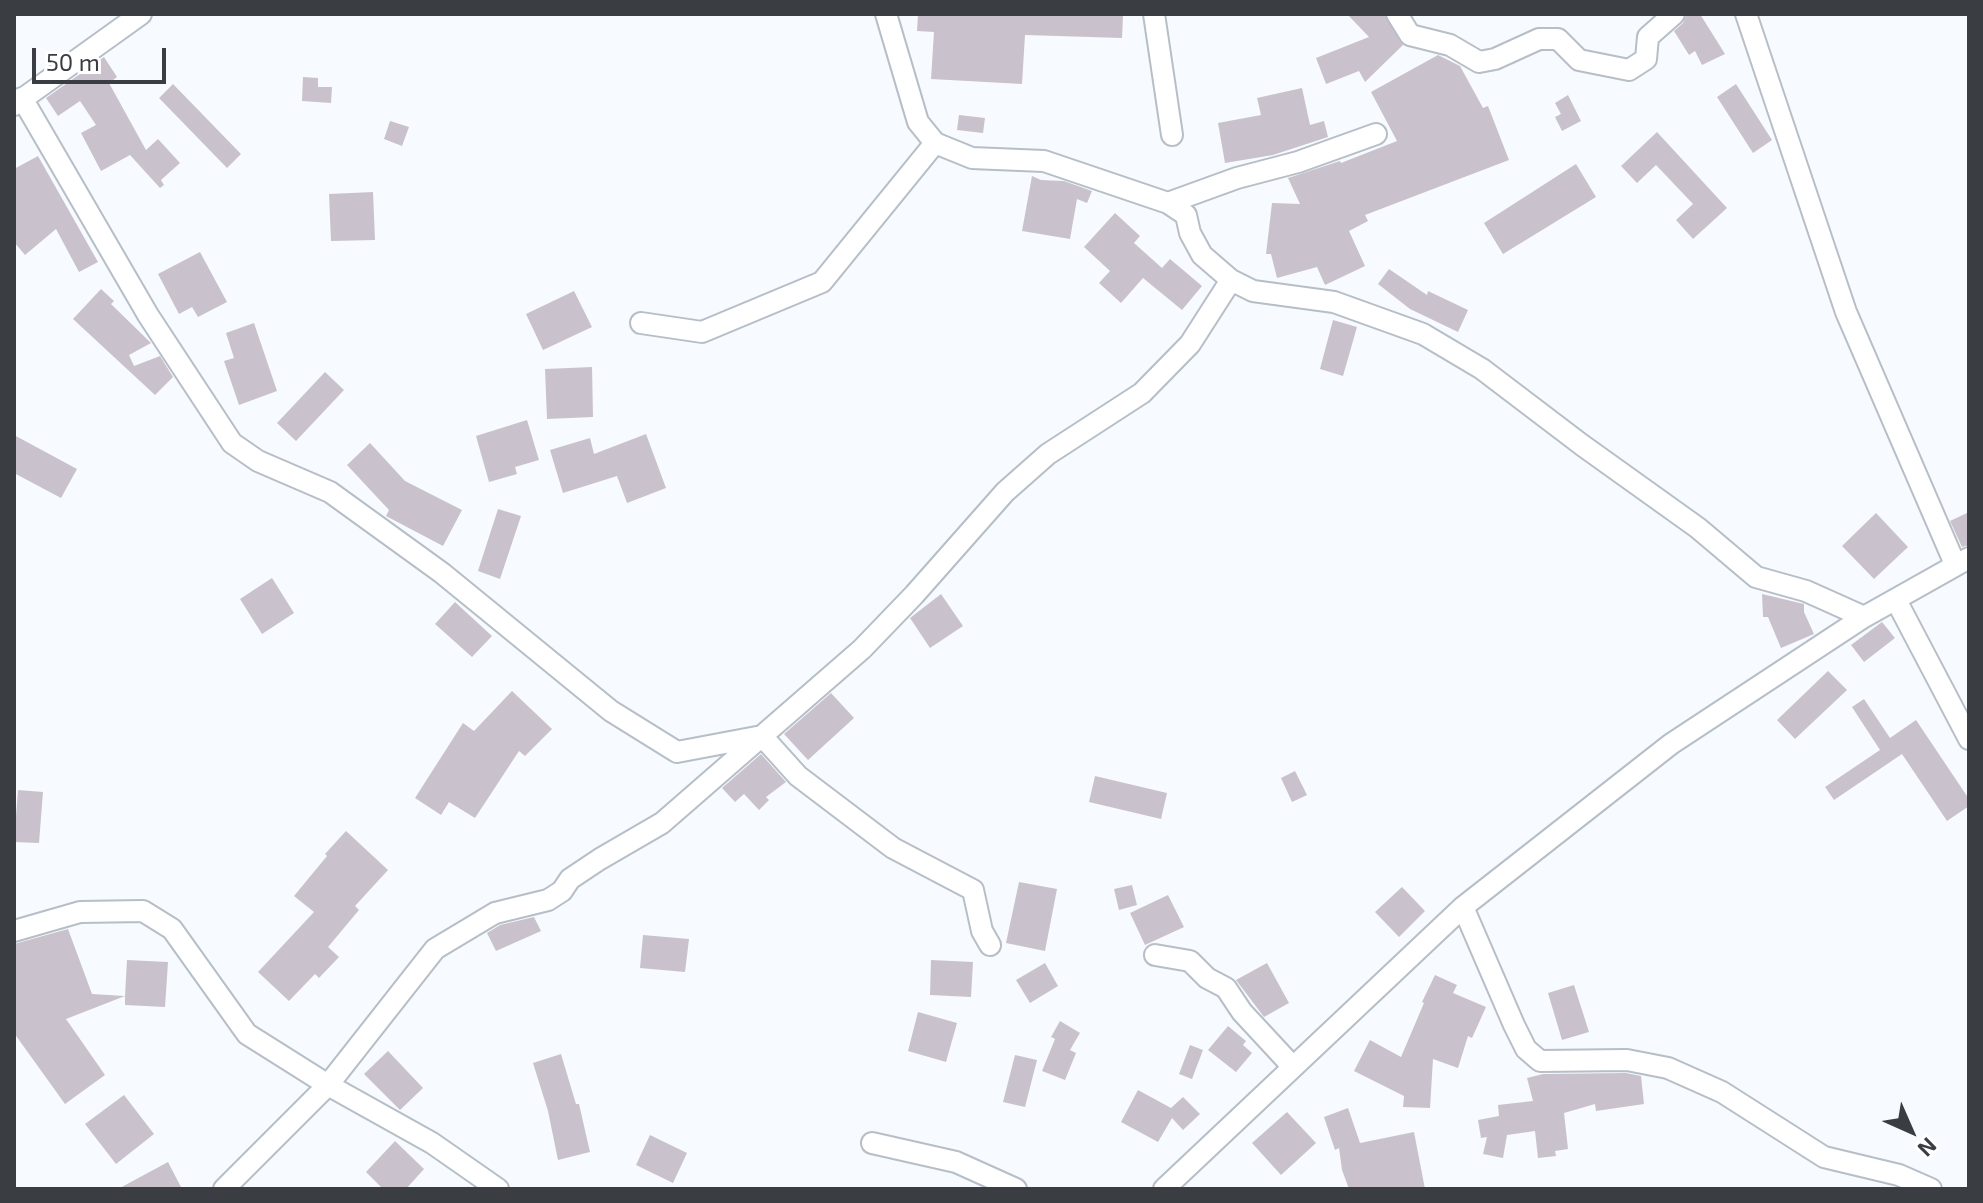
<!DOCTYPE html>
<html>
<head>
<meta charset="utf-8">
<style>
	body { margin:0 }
	#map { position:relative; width:1983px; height:1203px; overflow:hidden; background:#f7fafe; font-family:"Exo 2",sans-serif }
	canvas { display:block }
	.frame { position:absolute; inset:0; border:16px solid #3a3d41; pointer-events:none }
	.north { position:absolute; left:1871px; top:1091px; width:80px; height:80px; -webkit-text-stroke:6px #fff; paint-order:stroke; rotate:135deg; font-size:22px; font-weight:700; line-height:32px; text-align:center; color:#3a3d41 }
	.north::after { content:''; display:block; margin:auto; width:28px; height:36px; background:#3a3d41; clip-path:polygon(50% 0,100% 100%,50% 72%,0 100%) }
	.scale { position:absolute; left:32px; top:48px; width:134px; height:36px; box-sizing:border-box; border:4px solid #3a3d41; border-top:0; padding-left:10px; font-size:24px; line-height:28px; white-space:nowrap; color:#3a3d41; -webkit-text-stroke:6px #fff; paint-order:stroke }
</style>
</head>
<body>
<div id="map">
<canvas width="1983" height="1203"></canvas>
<div class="frame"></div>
<div class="north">N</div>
<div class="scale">50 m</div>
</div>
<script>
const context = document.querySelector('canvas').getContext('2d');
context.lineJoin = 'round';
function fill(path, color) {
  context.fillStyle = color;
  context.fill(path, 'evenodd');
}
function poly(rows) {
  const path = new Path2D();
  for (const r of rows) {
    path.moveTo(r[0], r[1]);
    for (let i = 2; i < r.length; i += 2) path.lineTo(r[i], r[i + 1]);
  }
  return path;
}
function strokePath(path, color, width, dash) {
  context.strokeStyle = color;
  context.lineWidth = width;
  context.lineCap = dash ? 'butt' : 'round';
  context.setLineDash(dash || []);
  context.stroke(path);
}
fill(poly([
	[918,14,1123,16,1122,38,1025,35,1022,84,931,79,934,32,917,31],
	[1347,14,1384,14,1403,45,1365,82,1359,71,1326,84,1316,58,1369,37],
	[1687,14,1700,14,1725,54,1702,65,1695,51,1689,55,1674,31,1683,23],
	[1438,55,1460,66,1483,108,1488,106,1509,160,1365,215,1368,221,1349,231,1365,266,1325,285,1317,267,1277,278,1271,254,1266,254,1272,203,1300,204,1288,178,1340,161,1341,163,1397,141,1371,92],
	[104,57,117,77,109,83,146,150,158,139,180,163,161,180,164,185,160,188,130,155,101,171,81,133,96,125,80,101,58,116,46,98],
	[303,77,318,78,318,87,332,87,331,103,302,101],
	[173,84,241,154,227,168,159,98],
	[1736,84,1772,140,1753,153,1717,97],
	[1302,88,1310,125,1324,121,1328,137,1273,155,1225,163,1218,123,1261,115,1257,98],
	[1568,95,1581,121,1562,131,1555,117,1561,114,1555,103],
	[959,115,985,118,983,133,957,130],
	[390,121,409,127,402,146,384,139],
	[1657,132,1727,208,1693,239,1676,220,1693,204,1656,165,1637,183,1621,166],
	[38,156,98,262,79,272,56,229,25,255,14,242,14,169],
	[1576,164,1596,197,1503,254,1484,223],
	[1032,176,1041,180,1064,181,1092,191,1087,203,1077,199,1070,239,1022,231],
	[373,192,375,240,331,241,329,194],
	[1115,213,1140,236,1134,243,1162,268,1170,259,1202,286,1182,310,1143,278,1121,303,1099,283,1110,271,1084,247],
	[200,252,227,302,198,317,192,307,179,314,158,274],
	[1389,269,1427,295,1428,291,1468,310,1458,332,1410,309,1378,284],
	[101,289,114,301,111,304,151,343,129,355,134,366,160,356,173,377,155,395,73,319],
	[574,291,592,327,543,350,526,314],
	[1333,320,1357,327,1343,376,1320,369],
	[254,323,277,391,239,405,224,361,234,358,226,333],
	[592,367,593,417,547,419,545,369],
	[325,372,344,390,296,441,277,423],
	[527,420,539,460,515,467,517,474,489,482,476,436],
	[646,434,666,488,627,503,617,476,563,493,550,450,590,438,594,454],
	[14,435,77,469,61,498,14,473],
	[370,443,405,481,462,510,443,546,386,516,389,510,347,465],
	[498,509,521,516,500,579,478,571],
	[1969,512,1969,545,1962,547,1950,521],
	[1876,513,1908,547,1874,579,1842,546],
	[272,578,294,613,262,634,240,599],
	[941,594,963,626,930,648,910,618],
	[1762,594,1804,604,1804,612,1814,634,1781,648,1768,617,1763,617],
	[455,602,492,636,472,657,435,624],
	[1882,622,1895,638,1864,662,1851,645],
	[1828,671,1847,690,1795,739,1777,720],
	[512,691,552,729,525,756,519,751,475,818,449,802,441,815,415,798,463,723,474,731],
	[831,693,854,718,808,760,784,734],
	[1864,699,1890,738,1916,720,1969,799,1969,806,1947,821,1902,754,1834,800,1825,787,1880,750,1852,707],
	[761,754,786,782,766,797,769,800,759,810,744,794,735,802,722,788],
	[1295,771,1307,795,1292,802,1281,778],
	[1095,776,1167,793,1161,819,1089,802],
	[18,790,43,792,39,843,14,842],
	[346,831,388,870,355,906,359,910,328,947,339,957,319,978,315,974,289,1001,258,972,314,912,294,896,327,856,325,854],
	[1019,882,1057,889,1045,951,1006,943],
	[1132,885,1137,905,1119,910,1114,889],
	[1402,887,1425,911,1399,937,1375,912],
	[1168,895,1184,927,1145,945,1130,913],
	[534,917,541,931,496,951,487,933,500,925],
	[68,929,92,994,125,996,127,960,168,962,165,1007,125,1005,125,996,66,1019,105,1075,65,1104,14,1033,14,944],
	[643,935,689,939,685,972,640,968],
	[931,960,973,962,971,997,930,995],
	[1045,963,1058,986,1030,1003,1016,980],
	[1267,963,1289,1003,1264,1017,1236,980],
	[1435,975,1457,985,1453,993,1486,1007,1472,1038,1468,1036,1458,1068,1433,1059,1430,1108,1403,1107,1404,1096,1354,1071,1370,1040,1401,1057,1424,1003,1422,1002],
	[1574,985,1589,1032,1562,1040,1548,993],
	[918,1012,957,1023,946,1062,908,1051],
	[1060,1021,1080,1033,1070,1050,1076,1053,1065,1080,1042,1071,1055,1039,1051,1037],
	[1228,1026,1246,1041,1243,1045,1252,1053,1236,1072,1208,1050],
	[1190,1045,1203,1050,1192,1079,1179,1074],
	[388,1051,423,1088,400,1110,364,1074],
	[561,1054,576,1104,579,1104,590,1152,558,1160,548,1111,533,1063],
	[1015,1055,1037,1060,1025,1107,1003,1102],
	[1626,1073,1641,1076,1644,1104,1596,1111,1595,1104,1564,1113,1568,1149,1555,1151,1556,1156,1538,1158,1535,1131,1507,1135,1503,1158,1483,1154,1487,1137,1481,1138,1478,1120,1499,1116,1498,1105,1533,1101,1527,1078,1543,1074],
	[1138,1090,1171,1108,1183,1097,1200,1114,1183,1130,1172,1118,1158,1142,1121,1122],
	[124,1095,154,1134,116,1164,85,1124],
	[1348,1108,1360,1143,1414,1132,1425,1189,1349,1189,1342,1170,1339,1148,1335,1150,1324,1117],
	[1287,1112,1316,1143,1281,1175,1252,1143],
	[650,1135,687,1153,673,1183,636,1165],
	[395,1141,424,1169,406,1189,383,1189,366,1172],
	[168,1162,182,1189,118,1189]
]), '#c9c2cc');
const street = poly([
	[886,14,918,122,935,143,972,158,1044,161,1168,203,1186,215,1190,233,1202,255,1231,280,1253,291,1334,302,1423,334,1482,369,1582,445,1698,528,1756,577,1806,591,1864,617],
	[1154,14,1172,135],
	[1397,14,1410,35,1450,45,1479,62,1495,59,1539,39,1558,39,1579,60,1629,70,1646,59,1648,37,1674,14],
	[1746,14,1846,312,1955,564],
	[22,98,148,315,232,443,258,461,330,492,442,573,611,711,677,752,762,736],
	[14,105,141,14],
	[1168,203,1237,178,1298,162,1376,134],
	[641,323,702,332,822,282,935,143],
	[1896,600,1969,739],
	[762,736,798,776,893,848,973,890,982,931,990,945],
	[1463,907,1514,1025,1526,1049,1540,1061,1627,1060,1668,1068,1722,1092,1824,1157,1899,1175,1931,1189],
	[14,931,80,912,143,911,172,929,247,1034,328,1085,432,1143,498,1189],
	[1155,955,1190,961,1207,978,1226,988,1242,1012,1293,1067],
	[872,1143,956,1162,1016,1189],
	[224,1189,328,1085,435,949,495,913,548,900,562,891,570,879,600,859,662,823,862,649,914,595,1005,492,1048,454,1142,393,1190,344,1231,280],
	[1164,1189,1463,907,1671,744,1864,617,1969,558]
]);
strokePath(street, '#b6bec7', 24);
strokePath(street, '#fff', 20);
</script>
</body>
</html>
